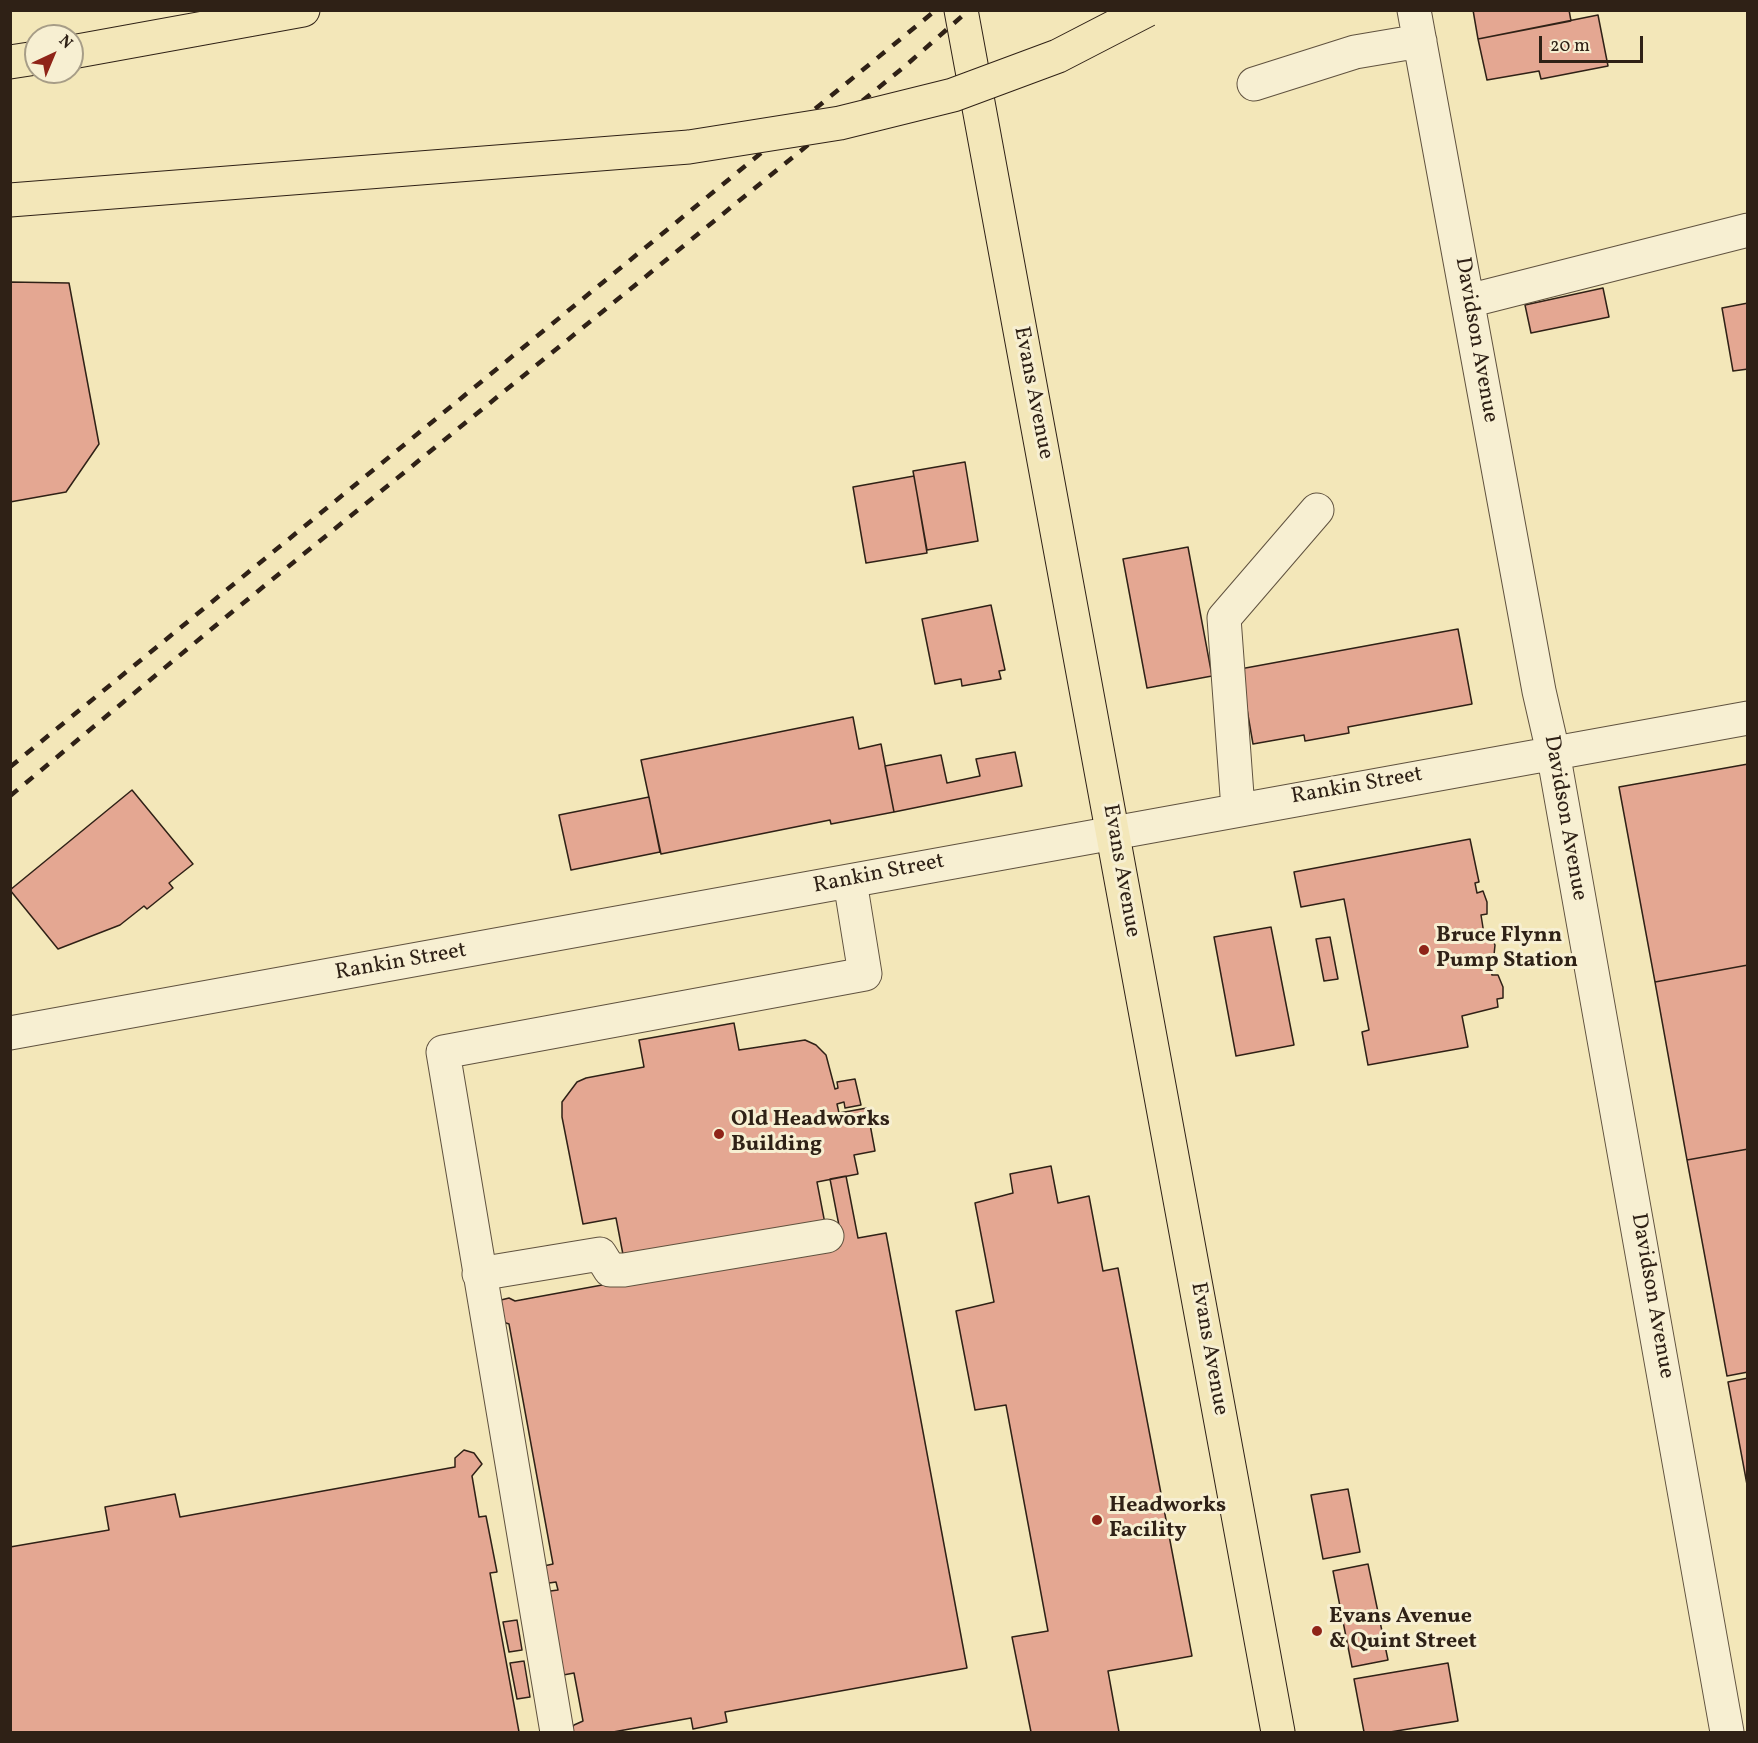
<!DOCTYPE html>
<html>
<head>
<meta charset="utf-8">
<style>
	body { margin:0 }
	#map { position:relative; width:1758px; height:1743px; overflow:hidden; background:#f3e7b9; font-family:Vollkorn,serif }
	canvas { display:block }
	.frame { position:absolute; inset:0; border:12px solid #2f2116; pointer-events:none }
	.north { position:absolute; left:24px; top:24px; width:60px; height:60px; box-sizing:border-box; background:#f7efd2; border:2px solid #a79d87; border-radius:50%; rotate:44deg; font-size:16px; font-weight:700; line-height:24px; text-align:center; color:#2f2116 }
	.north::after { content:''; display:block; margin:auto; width:21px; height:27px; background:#8f2418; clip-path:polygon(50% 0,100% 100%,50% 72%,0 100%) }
	.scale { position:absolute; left:1539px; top:36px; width:104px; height:27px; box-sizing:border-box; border:3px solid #2f2116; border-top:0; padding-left:8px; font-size:18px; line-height:21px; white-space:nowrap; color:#2f2116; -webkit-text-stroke:4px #f7efd2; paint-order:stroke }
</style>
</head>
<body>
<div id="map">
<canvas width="1758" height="1743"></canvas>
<div class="frame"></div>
<div class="north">N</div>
<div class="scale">20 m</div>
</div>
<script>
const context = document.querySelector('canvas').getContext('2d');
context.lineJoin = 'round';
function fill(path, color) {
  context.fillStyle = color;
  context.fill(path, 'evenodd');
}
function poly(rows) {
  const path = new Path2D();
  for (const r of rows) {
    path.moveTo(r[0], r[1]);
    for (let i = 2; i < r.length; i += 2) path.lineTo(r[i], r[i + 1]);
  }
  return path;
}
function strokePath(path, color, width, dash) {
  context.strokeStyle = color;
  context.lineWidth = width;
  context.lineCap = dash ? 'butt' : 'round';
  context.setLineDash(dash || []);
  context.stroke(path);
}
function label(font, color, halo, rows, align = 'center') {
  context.font = font + ' Vollkorn,serif';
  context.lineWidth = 6;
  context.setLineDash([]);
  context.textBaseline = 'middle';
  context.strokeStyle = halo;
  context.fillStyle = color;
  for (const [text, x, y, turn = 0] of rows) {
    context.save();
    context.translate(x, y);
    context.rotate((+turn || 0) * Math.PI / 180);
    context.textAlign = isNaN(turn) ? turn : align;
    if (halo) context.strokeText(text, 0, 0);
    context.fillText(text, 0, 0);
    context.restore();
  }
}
const building = poly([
	[1473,10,1569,10,1571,21,1478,39,1473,10],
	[1598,15,1608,66,1541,79,1539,71,1487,80,1478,39,1598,15],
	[10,282,69,283,99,444,66,492,10,502,10,282],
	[1603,288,1609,317,1531,333,1525,305,1603,288],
	[1748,303,1748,369,1733,371,1722,308,1748,303],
	[965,462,978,541,927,550,913,471,965,462],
	[914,476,927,553,866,563,853,487,914,476],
	[1188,547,1212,676,1147,688,1123,559,1188,547],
	[991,605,1005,670,999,671,1001,679,962,686,961,679,935,684,922,619,991,605],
	[1458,629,1472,704,1348,727,1349,733,1305,741,1304,735,1253,744,1240,669,1458,629],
	[853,717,859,749,881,744,894,812,831,824,830,820,661,854,641,760,853,717],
	[1015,752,1022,786,894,812,885,766,941,755,947,783,980,776,976,759,1015,752],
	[1748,764,1748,965,1655,982,1619,787,1748,764],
	[132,790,193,864,169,883,173,888,147,909,144,906,120,925,58,949,10,890,132,790],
	[649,797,660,852,571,870,559,815,649,797],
	[1470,839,1479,882,1475,883,1477,893,1483,891,1487,902,1487,914,1481,915,1484,934,1489,933,1495,945,1494,955,1488,955,1492,975,1498,975,1503,987,1503,998,1497,999,1498,1007,1462,1016,1468,1047,1368,1065,1362,1032,1369,1030,1344,899,1301,907,1294,872,1470,839],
	[1271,927,1294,1045,1236,1056,1214,937,1271,927],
	[1330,937,1338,979,1324,981,1316,939,1330,937],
	[1748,965,1748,1149,1687,1160,1655,982,1748,965],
	[734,1023,739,1050,805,1040,816,1045,826,1055,835,1089,838,1088,837,1082,855,1079,861,1105,845,1108,844,1102,837,1104,839,1113,867,1108,875,1151,854,1155,858,1174,817,1182,826,1229,625,1265,616,1218,583,1224,562,1117,562,1102,577,1082,586,1078,644,1067,639,1040,734,1023],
	[1748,1149,1748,1372,1727,1376,1687,1160,1748,1149],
	[1051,1166,1058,1203,1089,1196,1103,1271,1118,1268,1192,1656,1108,1671,1119,1732,1031,1732,1012,1637,1048,1631,1006,1405,975,1410,956,1311,994,1302,975,1203,1013,1193,1010,1174,1051,1166],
	[846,1176,858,1238,886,1233,967,1668,725,1712,727,1722,693,1729,691,1718,613,1732,570,1732,574,1725,583,1721,574,1673,558,1676,543,1592,558,1590,556,1582,542,1584,539,1567,553,1564,509,1324,500,1321,501,1300,509,1298,515,1301,842,1241,830,1179,846,1176],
	[1748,1378,1748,1490,1728,1382,1748,1378],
	[464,1450,474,1453,482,1464,472,1476,479,1517,486,1516,497,1572,490,1573,519,1732,10,1732,10,1547,109,1530,105,1507,175,1494,180,1517,455,1467,455,1458,464,1450],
	[1348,1489,1360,1552,1323,1559,1311,1495,1348,1489],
	[1368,1564,1388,1660,1352,1667,1333,1571,1368,1564],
	[517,1620,522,1650,509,1652,503,1622,517,1620],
	[524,1661,530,1697,517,1699,510,1663,524,1661],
	[1448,1663,1458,1721,1390,1732,1364,1732,1354,1679,1448,1663]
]);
fill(building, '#e4a792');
strokePath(building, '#2f2116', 1.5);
const minor = poly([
	[1414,10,1539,691,1553,752,1727,1732],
	[1254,84,1355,52,1420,41],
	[1468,301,1748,230],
	[1238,809,1224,618,1317,510],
	[10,1033,1748,718],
	[479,1274,600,1254,610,1270,624,1270,827,1236],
	[557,1732,443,1052,865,974,850,881]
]);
const major = poly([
	[961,10,1278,1732]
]);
const highway = poly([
	[72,52,303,10],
	[10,62,36,58]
]);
strokePath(minor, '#60523f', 35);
strokePath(major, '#2f2116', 35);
strokePath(highway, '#2f2116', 35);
strokePath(minor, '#f7efd2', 33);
strokePath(major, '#f3e7b9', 33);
strokePath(highway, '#f3e7b9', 33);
strokePath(poly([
	[10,767,936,10],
	[10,796,226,617,904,67,969,10]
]), '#2f2116', 4.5, [10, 10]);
const highwayBridge = poly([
	[10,200,689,147,840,123,953,95,1058,56,1147,10]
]);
strokePath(highwayBridge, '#2f2116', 35, []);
strokePath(highwayBridge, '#f3e7b9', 33);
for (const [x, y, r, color] of [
	[1424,950,6,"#8f2418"],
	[719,1134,6,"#8f2418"],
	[1097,1520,6,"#8f2418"],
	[1317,1631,6,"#8f2418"]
]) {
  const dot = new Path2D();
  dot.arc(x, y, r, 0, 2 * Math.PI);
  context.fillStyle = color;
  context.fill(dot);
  strokePath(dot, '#f7efd2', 2);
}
label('22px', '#2f2116', '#f7efd2', [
	["Davidson Avenue",1475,340,80],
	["Evans Avenue",1032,393,79],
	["Rankin Street",1357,787,-10],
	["Davidson Avenue",1564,818,80],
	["Evans Avenue",1120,871,80],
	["Rankin Street",879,875,-11],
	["Rankin Street",401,963,-10],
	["Davidson Avenue",1651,1296,80],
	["Evans Avenue",1208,1349,80]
]);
label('bold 22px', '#2f2116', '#f7efd2', [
	["Bruce Flynn",1436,937],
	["Pump Station",1436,962],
	["Old Headworks",731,1121],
	["Building",731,1146],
	["Headworks",1109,1507],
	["Facility",1109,1532],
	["Evans Avenue",1329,1618],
	["& Quint Street",1329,1643]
], 'left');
</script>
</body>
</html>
